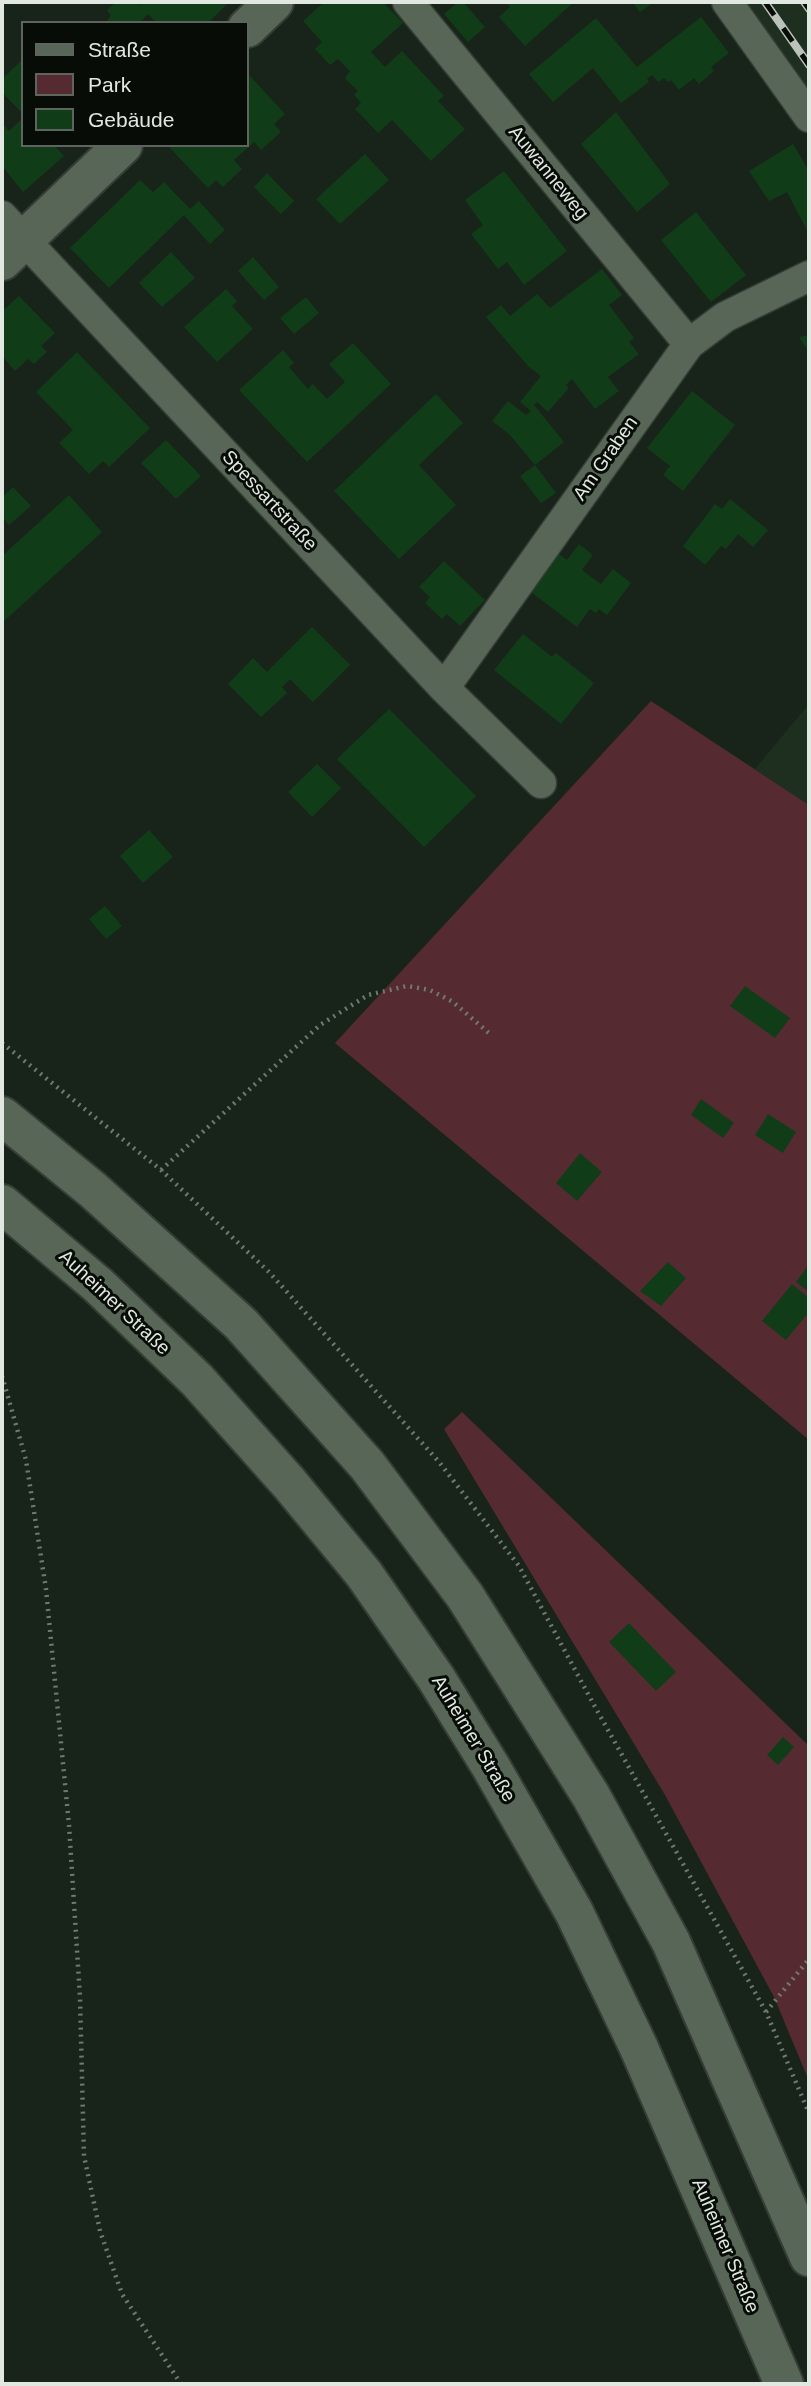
<!DOCTYPE html>
<html>
<head>
<meta charset="utf-8">
<style>
	body { margin:0 }
	#map { position:relative; width:811px; height:2386px; overflow:hidden; background:#182419; font-family:Helvetica,sans-serif }
	canvas { display:block }
	.frame { position:absolute; inset:0; border:4px solid #e1e8e1; pointer-events:none }
	.legend { position:absolute; left:21px; top:21px; width:228px; height:126px; box-sizing:border-box; background:#070c07; border:2px solid #5e645e; margin:0; padding:9px 12px; list-style:none; font-size:21px; color:#e1e8e1 }
	.legend li { display:flex; align-items:center; gap:14px; height:35px }
	.legend b { width:35px; border:2px solid #5e645e }
</style>
</head>
<body>
<div id="map">
<canvas width="811" height="2386"></canvas>
<div class="frame"></div>
<ul class="legend">
<li><b style="height:9px;background:#586658"></b>Straße</li>
<li><b style="height:19px;background:#552b31"></b>Park</li>
<li><b style="height:19px;background:#113c18"></b>Gebäude</li>
</ul>
</div>
<script>
const context = document.querySelector('canvas').getContext('2d');
context.lineJoin = 'round';
function fill(path, color) {
  context.fillStyle = color;
  context.fill(path, 'evenodd');
}
function poly(rows) {
  const path = new Path2D();
  for (const r of rows) {
    path.moveTo(r[0], r[1]);
    for (let i = 2; i < r.length; i += 2) path.lineTo(r[i], r[i + 1]);
  }
  return path;
}
function strokePath(path, color, width, dash) {
  context.strokeStyle = color;
  context.lineWidth = width;
  context.lineCap = dash ? 'butt' : 'round';
  context.setLineDash(dash || []);
  context.stroke(path);
}
function label(font, color, halo, rows, align = 'center') {
  context.font = font + ' Helvetica,sans-serif';
  context.lineWidth = 6;
  context.setLineDash([]);
  context.textBaseline = 'middle';
  context.strokeStyle = halo;
  context.fillStyle = color;
  for (const [text, x, y, turn = 0] of rows) {
    context.save();
    context.translate(x, y);
    context.rotate((+turn || 0) * Math.PI / 180);
    context.textAlign = isNaN(turn) ? turn : align;
    if (halo) context.strokeText(text, 0, 0);
    context.fillText(text, 0, 0);
    context.restore();
  }
}
fill(poly([
	[737,2,809,2,809,102],
	[809,704,809,805,755,769]
]), '#1e2f1f');
fill(poly([
	[651,701,809,805,809,1440,335,1043],
	[462,1412,809,1746,809,2081,774,1997,665,1795,444,1429]
]), '#552b31');
fill(poly([
	[116,2,137,2,141,5,144,2,229,2,208,23,157,23,148,14,139,23,105,23,111,16,107,10],
	[324,2,383,2,403,23,371,52,385,67,402,51,444,96,438,101,465,129,431,161,392,120,378,133,355,109,361,103,354,95,358,91,345,78,350,71,338,59,330,65,315,49,322,42,303,21],
	[458,2,463,2,485,27,468,42,444,14],
	[506,2,574,2,525,46,499,17,510,7],
	[632,2,654,2,640,12],
	[701,17,729,53,711,67,714,71,699,84,694,78,679,90,671,80,668,82,664,78,658,82,652,75,647,79,649,82,621,103,593,68,553,102,529,74,596,18,637,67],
	[23,59,23,108,20,111,2,92,2,79],
	[250,76,285,114,274,124,281,132,261,150,254,142,234,160,242,169,223,187,216,180,208,188,170,148,173,145,247,145,247,79],
	[616,112,670,184,637,212,581,144],
	[23,118,23,145,54,145,64,156,23,192,2,166,2,123,9,131],
	[793,144,809,171,809,234,787,192,769,201,749,171],
	[365,154,389,180,340,224,316,199],
	[504,171,567,251,524,285,507,262,498,269,471,234,483,225,465,200],
	[267,173,294,201,281,214,254,187],
	[140,180,153,192,164,182,190,209,199,201,225,230,210,244,184,215,109,288,70,248],
	[696,212,746,275,711,302,661,240],
	[171,252,195,278,162,307,139,283],
	[253,257,279,287,264,300,238,271],
	[602,269,622,295,609,305,634,338,629,342,639,354,608,377,619,391,595,409,572,379,566,385,569,388,548,412,537,402,534,405,564,442,535,465,510,435,492,421,508,401,526,415,531,411,520,402,541,376,528,366,486,317,501,305,510,316,537,294,550,308],
	[226,289,237,301,232,306,253,329,217,362,184,327],
	[19,296,55,333,41,346,47,352,34,364,28,359,15,371,2,356,2,311],
	[306,297,319,313,294,334,280,318],
	[809,335,809,352,799,337],
	[353,343,391,384,307,462,239,390,283,350,294,363,289,367,308,389,313,384,327,399,345,382,329,364],
	[77,352,150,428,109,467,103,461,89,474,59,443,73,430,36,392],
	[692,391,735,425,683,491,663,475,670,466,647,448],
	[436,394,463,423,419,465,456,505,399,559,334,491],
	[166,440,201,476,176,499,141,463],
	[535,465,556,493,541,503,520,476],
	[13,487,31,506,9,525,2,517,2,497],
	[69,495,102,532,2,623,2,556],
	[730,499,768,530,753,547,738,534,726,549,721,546,705,565,683,546,715,504,722,509],
	[579,544,593,555,582,570,601,584,613,569,631,583,607,615,599,609,596,613,590,609,577,627,531,592,559,554,567,560],
	[444,561,485,600,460,626,447,614,442,619,425,603,430,597,419,587],
	[312,627,350,665,313,702,290,679,282,687,287,693,261,717,228,684,253,658,267,672],
	[523,634,552,657,556,653,594,683,561,724,494,670],
	[389,709,476,796,424,847,337,759],
	[317,764,341,788,312,817,288,792],
	[149,830,173,857,143,883,120,856],
	[105,906,122,926,106,939,89,919],
	[745,986,790,1018,775,1038,730,1006],
	[701,1099,734,1123,723,1138,691,1115],
	[768,1114,796,1132,783,1153,755,1135],
	[580,1153,602,1172,577,1201,556,1183],
	[668,1262,686,1278,661,1306,640,1291],
	[809,1264,809,1292,796,1282],
	[792,1284,809,1298,809,1312,786,1340,762,1321],
	[629,1623,676,1672,656,1691,609,1642],
	[783,1737,794,1747,778,1765,767,1755]
]), '#113c18');
const street = poly([
	[408,2,689,344],
	[727,2,809,117],
	[2,216,444,688,541,783],
	[444,688,689,344,725,317,809,276]
]);
const secondary = poly([
	[247,28,274,2],
	[2,261,123,145],
	[2,1116,93,1190,241,1324,367,1465,465,1596,591,1796,671,1942,809,2257],
	[2,1204,98,1285,197,1380,289,1483,364,1574,436,1678,491,1767,574,1912,639,2048,784,2384]
]);
strokePath(street, '#353d35', 33);
strokePath(secondary, '#353d35', 42);
strokePath(poly([
	[2,1043,161,1170,269,1272,439,1462,519,1566,594,1705,766,2012,809,2113],
	[161,1170,320,1025,368,995,407,986,430,990,453,1002,490,1034],
	[2,1376,26,1460,46,1589,69,1825,80,1997,84,2156,100,2231,122,2294,181,2384],
	[766,2012,809,1959]
]), '#6f796f', 4.5, [2, 5]);
strokePath(street, '#586658', 30);
strokePath(secondary, '#586658', 38);
const rail = poly([
	[765,2,809,65],
	[804,2,809,9]
]);
strokePath(rail, '#bac2ba', 8);
strokePath(rail, '#070c07', 5, [16]);
label('19px', '#e1e8e1', '#070c07', [
	["Auwanneweg",548,173,51],
	["Am Graben",606,459,-55],
	["Spessartstraße",269,501,47],
	["Auheimer Straße",114,1303,43],
	["Auheimer Straße",473,1739,59],
	["Auheimer Straße",725,2246,67]
]);
</script>
</body>
</html>
